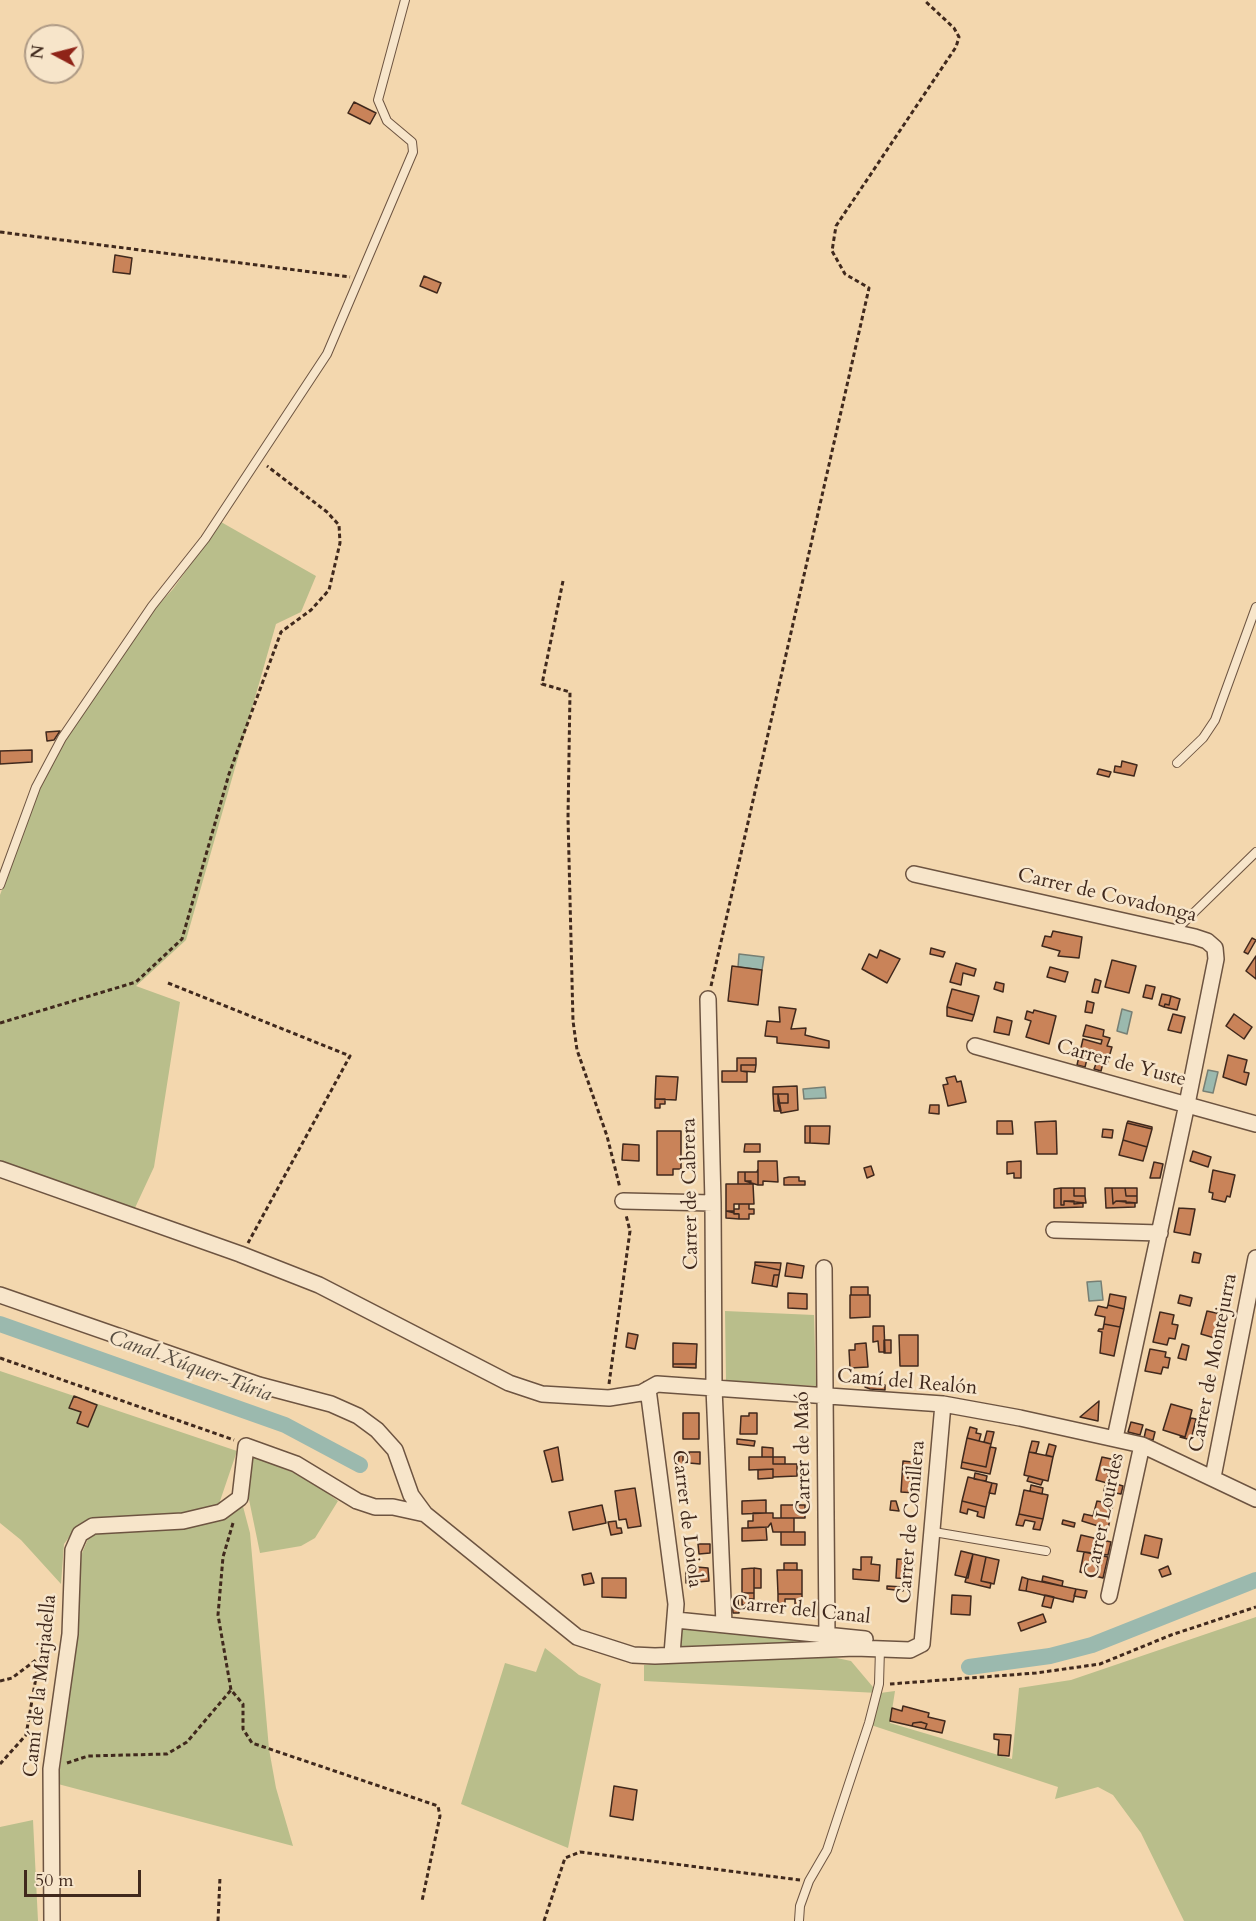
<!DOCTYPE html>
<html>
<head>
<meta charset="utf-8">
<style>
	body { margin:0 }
	#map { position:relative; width:1256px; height:1921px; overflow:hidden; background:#f3d7ae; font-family:Cardo,serif }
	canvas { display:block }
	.north { position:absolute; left:24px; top:24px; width:60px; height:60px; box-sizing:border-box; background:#f7e5ca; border:2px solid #ae9a85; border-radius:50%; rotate:277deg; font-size:16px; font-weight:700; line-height:24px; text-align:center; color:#40291d }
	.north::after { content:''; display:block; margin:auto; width:21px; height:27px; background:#8f2418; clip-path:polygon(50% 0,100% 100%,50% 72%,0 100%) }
	.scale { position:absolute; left:24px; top:1870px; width:117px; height:27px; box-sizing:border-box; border:3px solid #40291d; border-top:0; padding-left:8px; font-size:18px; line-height:21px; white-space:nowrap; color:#40291d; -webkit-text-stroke:4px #f7e5ca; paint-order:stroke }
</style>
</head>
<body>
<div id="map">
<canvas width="1256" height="1921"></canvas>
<div class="north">N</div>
<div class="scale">50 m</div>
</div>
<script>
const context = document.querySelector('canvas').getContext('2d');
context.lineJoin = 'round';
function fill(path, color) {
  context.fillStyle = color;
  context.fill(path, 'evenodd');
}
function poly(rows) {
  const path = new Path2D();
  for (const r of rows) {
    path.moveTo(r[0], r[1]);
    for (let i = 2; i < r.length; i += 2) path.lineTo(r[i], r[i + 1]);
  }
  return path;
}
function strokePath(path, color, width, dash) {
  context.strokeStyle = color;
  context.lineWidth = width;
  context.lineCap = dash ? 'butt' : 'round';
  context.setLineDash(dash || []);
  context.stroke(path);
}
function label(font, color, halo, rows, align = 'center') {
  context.font = font + ' Cardo,serif';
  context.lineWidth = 5;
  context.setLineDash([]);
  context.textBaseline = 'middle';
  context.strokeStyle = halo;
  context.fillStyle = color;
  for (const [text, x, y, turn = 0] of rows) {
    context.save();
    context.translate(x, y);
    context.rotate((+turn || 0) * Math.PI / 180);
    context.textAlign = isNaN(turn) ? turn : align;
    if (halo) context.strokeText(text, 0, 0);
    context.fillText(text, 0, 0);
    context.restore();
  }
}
fill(poly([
	[221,522,316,576,301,612,276,624,186,940,136,986,180,1002,154,1167,134,1210,0,1161,0,895,33,804,55,757,147,617,173,589],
	[725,1311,814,1315,816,1386,726,1381],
	[0,1371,237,1451,219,1504,201,1513,76,1528,64,1544,61,1584,21,1540,0,1523],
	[254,1457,307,1478,338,1501,315,1538,301,1546,260,1553,246,1485,249,1461],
	[240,1495,250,1533,269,1749,276,1788,293,1846,58,1784,75,1656,79,1560,88,1539,95,1533,172,1526],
	[1256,1617,1256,1921,1184,1921,1141,1833,1113,1795,1098,1787,1055,1799,1058,1787,871,1725,880,1693,895,1691,890,1723,1012,1759,1019,1688,1071,1680],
	[682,1620,855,1648,678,1648],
	[545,1648,579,1675,601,1684,568,1848,461,1804,505,1663,536,1672],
	[813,1653,851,1661,878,1693,644,1681,644,1665],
	[33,1820,38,1921,0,1921,0,1827]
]), '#b9be8b');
const water = poly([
	[739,954,764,957,762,970,738,967,739,954],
	[1122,1009,1132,1012,1127,1034,1117,1031,1122,1009],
	[1208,1070,1218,1072,1213,1093,1203,1091,1208,1070],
	[825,1087,826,1098,804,1099,803,1089,825,1087],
	[1101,1281,1103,1300,1089,1301,1087,1282,1101,1281]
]);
fill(water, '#9bb9ae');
strokePath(water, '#777f74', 1.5);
strokePath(poly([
	[0,1324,285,1425,360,1465],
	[969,1667,1050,1656,1092,1645,1256,1580]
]), '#9bb9ae', 16);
const building = poly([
	[354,102,376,113,370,124,348,113,354,102],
	[115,255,132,258,130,274,113,272,115,255],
	[424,276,441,283,437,293,420,286,424,276],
	[60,731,54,740,47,741,46,732,60,731],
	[32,750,32,762,0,764,0,751,32,750],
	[1122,761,1137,765,1134,776,1114,772,1115,766,1121,767,1122,761],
	[1099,769,1111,772,1109,777,1097,774,1099,769],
	[1053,931,1082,937,1079,958,1058,956,1060,951,1042,946,1045,936,1051,937,1053,931],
	[1252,938,1256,940,1248,954,1244,952,1252,938],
	[931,948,945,952,943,957,930,954,931,948],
	[880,950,900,959,887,983,862,969,869,954,877,958,880,950],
	[1256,956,1256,979,1246,971,1256,956],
	[1112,960,1136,966,1129,993,1105,987,1112,960],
	[956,963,976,969,974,976,963,973,961,985,950,982,956,963],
	[732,966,762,970,758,1005,728,1001,732,966],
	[1050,967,1068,972,1065,982,1047,977,1050,967],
	[1095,979,1101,981,1098,993,1092,992,1095,979],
	[996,982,1004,984,1003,992,994,989,996,982],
	[1146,985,1155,987,1152,999,1143,997,1146,985],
	[952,989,979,996,974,1015,947,1007,952,989],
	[1162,994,1171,996,1169,1005,1165,1004,1164,1007,1159,1005,1162,994],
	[1171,996,1180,999,1177,1010,1164,1007,1165,1004,1169,1005,1171,996],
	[1087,1001,1094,1003,1092,1013,1085,1012,1087,1001],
	[779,1007,796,1009,791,1029,806,1028,805,1035,829,1041,829,1048,777,1043,777,1037,765,1036,767,1021,780,1022,779,1007],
	[947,1007,974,1015,972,1021,947,1016,947,1007],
	[1034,1010,1056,1016,1049,1044,1026,1037,1031,1021,1025,1019,1027,1011,1033,1013,1034,1010],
	[1173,1014,1185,1017,1181,1033,1168,1030,1173,1014],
	[1234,1014,1252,1027,1244,1039,1226,1026,1234,1014],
	[997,1017,1012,1021,1009,1035,994,1032,997,1017],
	[1086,1025,1104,1030,1103,1036,1110,1038,1107,1046,1112,1047,1107,1064,1103,1063,1101,1071,1094,1069,1097,1061,1087,1059,1085,1067,1077,1065,1083,1039,1101,1044,1102,1040,1083,1036,1086,1025],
	[1228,1055,1247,1060,1244,1072,1249,1073,1246,1085,1223,1077,1228,1055],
	[737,1058,756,1058,756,1065,741,1065,741,1071,747,1072,747,1082,722,1082,722,1071,737,1071,737,1058],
	[741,1065,756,1065,755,1072,741,1071,741,1065],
	[656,1076,678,1077,676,1100,655,1099,656,1076],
	[955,1076,957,1082,961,1081,966,1102,948,1106,943,1085,948,1084,946,1078,955,1076],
	[797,1086,798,1110,781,1113,778,1103,788,1103,788,1094,773,1094,773,1087,797,1086],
	[773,1094,778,1094,781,1111,774,1111,773,1094],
	[778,1094,788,1094,788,1103,778,1103,778,1094],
	[655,1099,665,1099,665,1104,660,1104,660,1108,655,1108,655,1099],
	[930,1105,939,1105,939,1114,929,1113,930,1105],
	[997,1121,1012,1121,1013,1134,997,1134,997,1121],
	[1056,1121,1057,1154,1037,1154,1035,1122,1056,1121],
	[1128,1121,1152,1127,1152,1129,1127,1123,1128,1121],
	[1127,1123,1152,1129,1147,1147,1123,1140,1127,1123],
	[805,1126,810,1126,810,1143,805,1143,805,1126],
	[810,1126,830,1126,829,1144,810,1143,810,1126],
	[1103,1129,1113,1130,1112,1138,1102,1137,1103,1129],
	[657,1131,681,1131,681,1169,673,1169,673,1175,657,1175,657,1131],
	[1123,1140,1147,1147,1143,1161,1119,1155,1123,1140],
	[623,1144,639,1145,639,1161,622,1160,623,1144],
	[745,1144,760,1144,760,1152,744,1152,745,1144],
	[1193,1151,1211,1157,1208,1167,1190,1161,1193,1151],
	[758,1161,777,1161,778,1182,763,1181,763,1185,758,1185,758,1161],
	[1021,1161,1021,1178,1014,1178,1014,1173,1007,1174,1007,1162,1021,1161],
	[1154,1162,1163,1164,1160,1178,1150,1178,1154,1162],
	[871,1166,874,1175,867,1178,864,1168,871,1166],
	[758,1169,758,1185,745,1181,745,1172,757,1172,758,1169],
	[1213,1170,1235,1175,1230,1197,1227,1196,1225,1202,1212,1199,1213,1193,1209,1192,1213,1170],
	[738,1172,745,1172,745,1181,751,1181,750,1184,738,1184,738,1172],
	[789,1177,799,1177,799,1181,805,1181,805,1185,784,1185,784,1178,789,1177],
	[726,1184,753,1184,754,1204,734,1204,734,1211,726,1211,726,1184],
	[1061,1188,1074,1188,1074,1196,1085,1196,1086,1203,1064,1201,1064,1205,1061,1205,1061,1188],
	[1061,1188,1061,1205,1064,1205,1064,1201,1074,1201,1074,1204,1083,1203,1083,1207,1054,1208,1054,1189,1061,1188],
	[1074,1188,1085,1188,1085,1196,1074,1196,1074,1188],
	[1105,1188,1112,1188,1113,1204,1116,1201,1126,1201,1126,1203,1135,1203,1135,1207,1106,1208,1105,1188],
	[1112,1188,1125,1188,1126,1196,1137,1196,1137,1203,1116,1201,1113,1204,1112,1188],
	[1125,1188,1137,1188,1137,1196,1126,1196,1125,1188],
	[739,1204,749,1204,749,1209,754,1209,754,1214,749,1214,749,1219,739,1219,739,1214,734,1214,734,1209,739,1209,739,1204],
	[1179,1208,1195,1209,1190,1235,1174,1232,1179,1208],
	[726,1211,739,1214,739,1219,726,1218,726,1211],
	[1194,1252,1201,1254,1199,1263,1192,1262,1194,1252],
	[755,1262,781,1263,780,1270,755,1265,755,1262],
	[787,1263,804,1266,802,1278,785,1276,787,1263],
	[755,1265,780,1270,779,1275,774,1275,772,1286,752,1283,755,1265],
	[774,1275,779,1275,777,1287,772,1286,774,1275],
	[851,1287,868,1287,868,1295,851,1295,851,1287],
	[788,1293,807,1294,807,1309,788,1308,788,1293],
	[1110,1294,1126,1297,1124,1309,1108,1305,1110,1294],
	[850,1295,870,1295,870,1317,850,1318,850,1295],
	[1180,1295,1192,1298,1190,1306,1178,1303,1180,1295],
	[1108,1305,1124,1309,1120,1327,1104,1324,1105,1317,1095,1315,1098,1306,1107,1308,1108,1305],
	[1207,1311,1225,1315,1218,1339,1201,1334,1207,1311],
	[1160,1312,1174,1315,1172,1324,1178,1325,1175,1339,1169,1338,1167,1345,1153,1342,1160,1312],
	[1104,1324,1120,1327,1114,1356,1100,1353,1102,1332,1098,1331,1099,1329,1103,1329,1104,1324],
	[873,1326,884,1326,885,1352,879,1352,878,1341,873,1342,873,1326],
	[628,1333,638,1335,635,1349,626,1347,628,1333],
	[899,1335,918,1335,918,1366,900,1366,899,1335],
	[884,1340,891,1340,891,1353,884,1353,884,1340],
	[673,1343,697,1344,696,1364,673,1364,673,1343],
	[866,1343,868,1367,850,1368,849,1350,855,1350,855,1344,866,1343],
	[1182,1344,1189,1346,1186,1360,1178,1358,1182,1344],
	[1150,1349,1166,1352,1165,1357,1170,1358,1168,1368,1163,1367,1161,1374,1145,1371,1150,1349],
	[673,1364,696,1364,696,1368,673,1367,673,1364],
	[865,1384,885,1385,885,1390,870,1389,865,1387,865,1384],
	[74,1396,97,1405,88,1427,77,1423,81,1412,69,1408,74,1396],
	[1099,1401,1098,1421,1080,1417,1099,1401],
	[1171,1404,1192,1410,1185,1437,1163,1430,1171,1404],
	[683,1413,699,1413,699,1439,683,1439,683,1413],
	[749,1413,757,1413,757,1434,740,1434,741,1416,749,1416,749,1413],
	[1191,1418,1196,1419,1191,1440,1180,1437,1185,1437,1191,1418],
	[1131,1422,1143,1425,1140,1435,1128,1432,1131,1422],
	[970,1427,977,1429,976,1433,981,1434,979,1441,967,1438,970,1427],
	[1146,1429,1155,1432,1153,1440,1144,1438,1146,1429],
	[987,1431,994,1432,991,1444,984,1442,987,1431],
	[967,1438,991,1444,986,1467,962,1462,967,1438],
	[737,1439,755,1441,754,1446,737,1444,737,1439],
	[1032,1441,1039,1442,1036,1453,1029,1452,1032,1441],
	[1049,1444,1056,1446,1053,1457,1046,1455,1049,1444],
	[558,1447,563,1480,552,1482,544,1451,558,1447],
	[762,1447,773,1448,773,1457,762,1457,762,1447],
	[990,1447,996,1448,990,1474,961,1468,962,1462,986,1467,990,1447],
	[689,1452,700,1452,700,1464,689,1463,689,1452],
	[1029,1452,1053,1457,1048,1481,1024,1475,1029,1452],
	[683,1455,683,1470,678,1470,679,1456,683,1455],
	[749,1457,773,1457,773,1464,797,1464,797,1476,773,1477,773,1469,749,1470,749,1457],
	[773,1457,785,1457,785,1464,773,1464,773,1457],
	[1102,1457,1120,1461,1116,1478,1108,1476,1107,1483,1096,1480,1102,1457],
	[903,1461,921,1463,920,1471,917,1471,916,1493,901,1492,903,1461],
	[773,1469,773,1478,758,1479,758,1470,773,1469],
	[975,1473,987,1476,986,1481,974,1479,975,1473],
	[1029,1476,1043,1480,1041,1485,1027,1481,1029,1476],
	[968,1477,992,1483,986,1507,962,1501,968,1477],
	[992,1483,997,1484,995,1494,989,1493,992,1483],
	[1116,1484,1123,1486,1121,1494,1104,1491,1105,1486,1115,1488,1116,1484],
	[1031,1485,1043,1488,1042,1494,1030,1491,1031,1485],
	[635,1488,641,1526,628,1528,626,1519,619,1520,615,1491,635,1488],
	[1024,1490,1048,1495,1043,1519,1019,1514,1024,1490],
	[766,1500,766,1513,742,1514,742,1501,766,1500],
	[891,1501,896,1501,899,1511,890,1510,891,1501],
	[962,1501,986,1507,984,1518,977,1516,978,1512,968,1509,967,1514,960,1512,962,1501],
	[1097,1501,1113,1504,1108,1529,1082,1521,1084,1514,1093,1516,1097,1501],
	[602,1505,606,1523,573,1530,569,1512,602,1505],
	[781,1505,805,1505,805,1518,781,1518,781,1505],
	[753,1513,773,1513,773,1518,794,1518,794,1532,773,1532,771,1523,768,1527,748,1528,748,1521,753,1521,753,1513],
	[1019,1514,1043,1519,1040,1530,1033,1529,1035,1522,1025,1520,1023,1526,1016,1525,1019,1514],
	[1063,1520,1075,1523,1074,1527,1062,1524,1063,1520],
	[616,1521,617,1528,621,1528,622,1533,611,1535,608,1522,616,1521],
	[766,1527,767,1540,742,1541,742,1528,766,1527],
	[781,1532,805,1532,805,1545,781,1545,781,1532],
	[1081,1535,1111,1542,1108,1555,1077,1551,1081,1535],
	[1145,1535,1162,1539,1158,1558,1141,1554,1145,1535],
	[698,1544,710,1544,710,1553,699,1554,698,1544],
	[961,1551,973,1554,968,1578,955,1575,961,1551],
	[1084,1552,1108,1557,1103,1578,1080,1572,1084,1552],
	[973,1554,986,1557,981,1581,991,1583,990,1588,965,1582,973,1554],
	[861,1557,872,1557,871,1564,880,1565,879,1581,853,1579,853,1569,861,1570,861,1557],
	[986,1557,999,1560,994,1584,981,1581,986,1557],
	[897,1559,914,1560,912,1579,896,1578,897,1559],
	[784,1563,797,1563,797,1570,784,1570,784,1563],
	[686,1566,708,1568,709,1581,686,1583,686,1566],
	[1168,1566,1171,1574,1162,1577,1159,1570,1168,1566],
	[754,1568,754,1593,742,1593,742,1569,754,1568],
	[754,1568,761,1569,761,1588,754,1588,754,1568],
	[777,1570,802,1570,802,1594,778,1594,777,1570],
	[591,1573,594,1583,584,1585,582,1575,591,1573],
	[1043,1576,1063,1581,1062,1586,1042,1581,1043,1576],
	[1022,1577,1028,1579,1026,1591,1019,1590,1022,1577],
	[602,1578,626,1578,626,1598,602,1597,602,1578],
	[1028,1579,1076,1589,1073,1602,1026,1591,1028,1579],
	[887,1586,903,1587,903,1591,887,1589,887,1586],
	[1076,1589,1087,1591,1085,1598,1074,1596,1076,1589],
	[742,1593,754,1593,754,1599,749,1599,749,1604,742,1605,742,1593],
	[778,1594,802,1594,802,1605,795,1605,795,1599,785,1599,785,1605,778,1605,778,1594],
	[952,1595,971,1596,970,1615,951,1614,952,1595],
	[1045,1595,1054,1597,1051,1608,1042,1606,1045,1595],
	[732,1600,738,1600,739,1613,733,1613,732,1600],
	[1043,1614,1046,1622,1021,1631,1018,1623,1043,1614],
	[903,1706,929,1713,928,1717,945,1721,942,1733,925,1729,927,1724,921,1722,913,1723,912,1726,890,1721,892,1708,902,1711,903,1706],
	[921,1722,927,1724,925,1729,912,1726,913,1723,921,1722],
	[994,1734,1011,1735,1009,1756,998,1755,999,1740,994,1739,994,1734],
	[614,1786,637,1790,633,1820,610,1816,614,1786]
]);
fill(building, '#c98359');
strokePath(building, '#40291d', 1.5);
const service = poly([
	[1177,763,1203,738,1215,720,1256,607],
	[0,885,36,787,62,738,152,606,205,539,327,354,413,152,412,142,387,121,378,100,405,0],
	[1174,932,1256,852],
	[934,1532,1046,1551],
	[799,1921,800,1906,809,1881,827,1850,869,1723,879,1684,880,1649]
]);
const minor = poly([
	[914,874,1195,937,1207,941,1215,948,1216,959,1187,1104,1115,1438],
	[708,999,713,1203,714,1388,724,1624],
	[975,1046,1256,1124],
	[0,1169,240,1254,319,1285,509,1383,542,1394,609,1398,641,1393,657,1384,943,1404,1020,1418,1142,1445,1256,1499],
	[623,1201,713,1203],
	[1054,1230,1160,1233],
	[824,1268,827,1637],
	[0,1295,259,1385,331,1404,358,1416,377,1430,395,1450,411,1495,425,1514,577,1637,633,1655,655,1656,855,1648,910,1650,922,1644],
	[648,1389,676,1604,672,1654],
	[1213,1477,1256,1258],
	[1109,1596,1142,1445],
	[676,1620,865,1639],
	[922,1644,943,1404],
	[52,1921,51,1769,70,1634,73,1550,80,1534,93,1526,183,1521,221,1512,240,1498,246,1446,296,1464,357,1501,375,1507,393,1507,425,1514]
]);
strokePath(service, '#6d5441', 10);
strokePath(minor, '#6d5441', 18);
strokePath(poly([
	[0,232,350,277],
	[563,581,542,684,570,692,568,818,573,1021,577,1050,607,1136,620,1188],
	[168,983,350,1056,248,1243],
	[711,986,869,288,845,274,832,251,836,226,956,47,959,37,954,28,924,0],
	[0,1023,136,982,182,939,229,774,281,632,311,610,329,590,340,543,339,525,327,512,267,466],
	[0,1358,234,1440],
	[609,1384,630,1231,626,1215],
	[233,1523,223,1557,218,1615,231,1690,243,1704,243,1729,252,1743,438,1806,440,1816,422,1901],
	[0,1681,12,1678,44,1654],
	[890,1684,1036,1673,1100,1664,1171,1635,1256,1607],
	[67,1763,88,1756,167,1754,187,1742,231,1690],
	[0,1764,26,1735,38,1666,47,1652,54,1650],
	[218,1921,220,1877],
	[544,1921,565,1858,580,1852,800,1880]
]), '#40291d', 3, [4.5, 3]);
strokePath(service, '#f7e5ca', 8);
strokePath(minor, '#f7e5ca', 15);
label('20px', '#40291d', '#f7e5ca', [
	["Carrer de Covadonga",1107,896,13],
	["Carrer de Yuste",1121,1064,15],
	["Carrer de Cabrera",691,1194,-91],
	["Carrer de Montejurra",1214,1363,-79],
	["Camí del Realón",907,1383,5],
	["Carrer de Maó",804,1453,-91],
	["Carrer Lourdes",1105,1516,-78],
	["Carrer de Loiola",686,1519,83],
	["Carrer de Conillera",912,1522,-85],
	["Carrer del Canal",801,1611,6],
	["Camí de la Marjadella",41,1686,-84]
]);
label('italic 21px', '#574d41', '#f7e5ca', [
	["Canal Xúquer-Túria",190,1367,20]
]);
</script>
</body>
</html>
